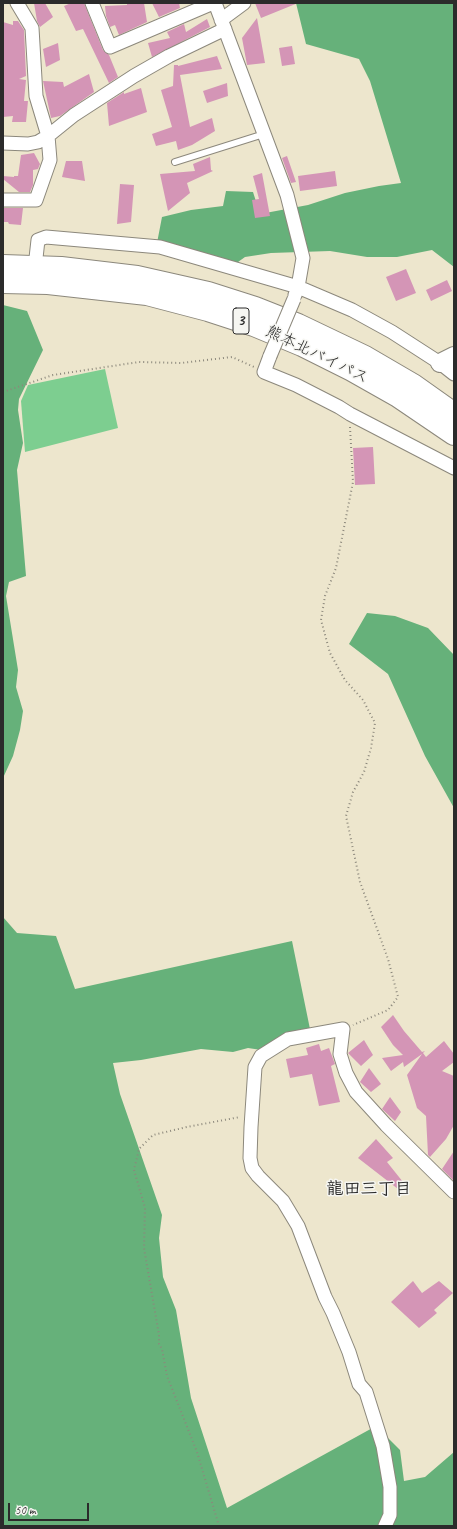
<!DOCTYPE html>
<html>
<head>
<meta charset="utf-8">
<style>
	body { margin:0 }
	#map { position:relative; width:457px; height:1529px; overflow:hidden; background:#ede6cd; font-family:Caveat,sans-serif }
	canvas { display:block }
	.frame { position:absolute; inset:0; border:4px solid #2b2b2b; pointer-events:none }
	.scale { position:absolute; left:8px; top:1503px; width:81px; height:18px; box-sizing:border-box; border:2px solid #2b2b2b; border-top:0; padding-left:5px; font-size:12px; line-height:14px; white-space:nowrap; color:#2b2b2b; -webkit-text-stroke:3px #f6f6f2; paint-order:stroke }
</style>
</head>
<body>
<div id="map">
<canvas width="457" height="1529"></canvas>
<div class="frame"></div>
<div class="scale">50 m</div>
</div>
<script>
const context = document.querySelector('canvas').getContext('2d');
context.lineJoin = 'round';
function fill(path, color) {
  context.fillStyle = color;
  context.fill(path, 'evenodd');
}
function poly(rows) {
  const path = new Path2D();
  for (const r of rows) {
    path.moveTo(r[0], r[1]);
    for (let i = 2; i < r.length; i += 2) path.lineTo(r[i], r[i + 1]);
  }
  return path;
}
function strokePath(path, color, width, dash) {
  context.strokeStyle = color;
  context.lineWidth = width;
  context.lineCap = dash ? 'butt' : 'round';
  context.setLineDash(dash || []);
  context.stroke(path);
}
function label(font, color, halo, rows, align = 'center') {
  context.font = font + ' Caveat,"Klee One",sans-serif';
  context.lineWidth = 3;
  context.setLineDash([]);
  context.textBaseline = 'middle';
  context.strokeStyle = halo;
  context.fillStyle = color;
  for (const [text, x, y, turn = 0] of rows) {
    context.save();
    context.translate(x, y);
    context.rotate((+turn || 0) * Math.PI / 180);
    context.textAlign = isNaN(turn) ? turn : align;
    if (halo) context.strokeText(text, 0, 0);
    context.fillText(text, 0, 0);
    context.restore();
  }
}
fill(poly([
	[105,369,118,428,25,452,21,401,28,385]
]), '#7dce90');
fill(poly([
	[296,3,454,3,454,267,432,250,397,257,367,257,330,251,271,253,245,257,231,267,157,243,162,217,191,210,223,206,226,191,253,192,260,214,308,205,345,193,379,186,401,183,370,81,359,59,306,44],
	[3,305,27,311,43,350,19,399,18,410,23,443,17,470,26,576,9,582,6,596,18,670,16,687,23,711,20,730,13,756,3,778],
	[367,613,395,616,428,628,454,655,454,808,425,756,388,674,349,644],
	[3,917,17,933,56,936,75,989,292,941,311,1034,268,1051,248,1048,233,1052,201,1049,141,1060,113,1063,120,1094,162,1215,159,1238,163,1277,176,1310,191,1398,227,1508,376,1426,400,1450,404,1481,425,1477,454,1452,454,1526,3,1526]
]), '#66b17a');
fill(poly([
	[34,3,45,3,53,17,40,27,37,21],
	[71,3,84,3,103,50,109,55,118,77,109,83,83,29,76,31,64,6],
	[127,3,144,3,147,22,119,35,115,25,110,27,106,16,105,6,127,5],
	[152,3,179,3,180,8,159,17],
	[255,3,298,3,261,18],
	[257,18,265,63,247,65,242,38],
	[207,19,210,27,152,57,148,43,170,38,167,32,184,24,186,32],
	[13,21,18,21,24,30,26,76,19,79,26,80,24,101,28,101,26,122,12,122,13,116,3,117,3,22,13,25],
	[58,43,60,60,46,67,43,49],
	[292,46,295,64,282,66,279,48],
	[217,56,222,69,180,75,190,127,212,118,215,131,192,145,178,150,176,141,156,146,152,134,172,127,161,90,173,86,174,65,178,65,178,66],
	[89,74,94,92,60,116,51,118,43,81,63,82,64,87],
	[227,83,228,96,207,103,203,91],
	[141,88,147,112,109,126,107,103,124,92,124,94],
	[34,153,40,164,38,169,33,170,33,185,30,192,19,192,3,179,3,176,14,177,14,176,18,176,21,155],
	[287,156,296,182,291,183,282,158],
	[210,157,211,170,213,171,187,183,190,193,168,211,160,174,195,171,193,164],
	[66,161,82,161,85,181,62,177],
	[335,171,337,186,300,191,298,176],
	[262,173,270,216,255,218,252,200,259,199,253,176],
	[120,184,134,185,131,222,117,224],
	[3,208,23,208,21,225,9,224,8,222,3,222],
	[406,269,416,293,396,301,386,277],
	[447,280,452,291,431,301,426,290],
	[373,447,375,484,355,485,353,448],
	[393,1015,404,1031,422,1052,425,1051,423,1053,426,1057,444,1041,454,1054,454,1062,442,1071,454,1076,454,1125,446,1139,430,1157,428,1155,426,1116,417,1108,407,1075,422,1054,404,1067,403,1062,391,1071,382,1058,403,1055,393,1045,381,1027],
	[364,1040,373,1055,361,1066,348,1053],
	[319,1044,321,1051,329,1048,335,1064,331,1066,340,1102,319,1106,312,1074,290,1078,286,1059,308,1055,306,1048],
	[369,1068,381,1084,371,1092,360,1082],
	[390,1097,401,1112,395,1121,382,1109],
	[376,1139,393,1158,387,1162,403,1182,398,1189,358,1158],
	[454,1151,454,1181,442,1169],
	[413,1281,422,1293,439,1281,453,1293,434,1310,437,1313,419,1328,391,1302]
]), '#d495b6');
const lane = poly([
	[175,162,264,134]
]);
const street = poly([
	[92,3,110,47,213,3],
	[215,3,287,195,303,258,298,287,295,295],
	[221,20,244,3],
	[3,143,28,144,38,142,48,136,74,115,134,76,169,56,225,29],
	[3,200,36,200,50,160,48,136,36,96,32,28,17,3],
	[36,258,38,240,46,237,160,247,298,287,352,310,392,332,440,363,454,374],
	[270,356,264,372,296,385,339,407,350,414,454,468],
	[385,1526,390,1515,390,1487,383,1446,366,1392,359,1384,349,1352,333,1313,325,1297,298,1226,283,1201,258,1176,252,1168,250,1158,251,1127,255,1067,261,1056,288,1039,343,1029,340,1054,346,1073,356,1092,386,1125,454,1192]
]);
const secondary = poly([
	[440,363,454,356]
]);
const highway = poly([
	[3,266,61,268,137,277,208,293,255,308,298,325,365,357,413,385,454,414],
	[3,282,48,283,147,294,208,310,254,325,302,345,352,370,398,396,454,434]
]);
strokePath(lane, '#8c887c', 8);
strokePath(street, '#8c887c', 15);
strokePath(secondary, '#8c887c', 20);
strokePath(highway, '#8c887c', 24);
strokePath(poly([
	[3,392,53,375,139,362,181,363,232,357,254,367],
	[350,427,353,482,336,568,325,596,321,620,330,653,345,680,363,700,375,723,371,748,364,772,353,792,346,816,360,882,388,959,398,997,388,1010,353,1025],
	[219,1526,197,1452,167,1376,162,1349,159,1344,159,1335,144,1248,145,1208,134,1170,139,1149,153,1135,187,1127,240,1117]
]), '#8c887c', 2, [1, 3]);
strokePath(lane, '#fff', 6);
strokePath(street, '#fff', 13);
strokePath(secondary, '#fff', 18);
strokePath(highway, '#fff', 22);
const streetBridge = poly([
	[270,356,294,299]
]);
strokePath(streetBridge, '#8c887c', 15, []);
strokePath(streetBridge, '#fff', 13);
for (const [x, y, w] of [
	[241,321,16]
]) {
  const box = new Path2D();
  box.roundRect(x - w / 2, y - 13, w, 26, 3);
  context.fillStyle = '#f6f6f2';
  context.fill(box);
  strokePath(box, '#2b2b2b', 1);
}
label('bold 15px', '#2b2b2b', null, [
	["3",241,321]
]);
label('16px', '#2b2b2b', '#f6f6f2', [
	["熊本北バイパス",317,355,26]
]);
label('bold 17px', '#2b2b2b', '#f6f6f2', [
	["龍田三丁目",369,1190]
]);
</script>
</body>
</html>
